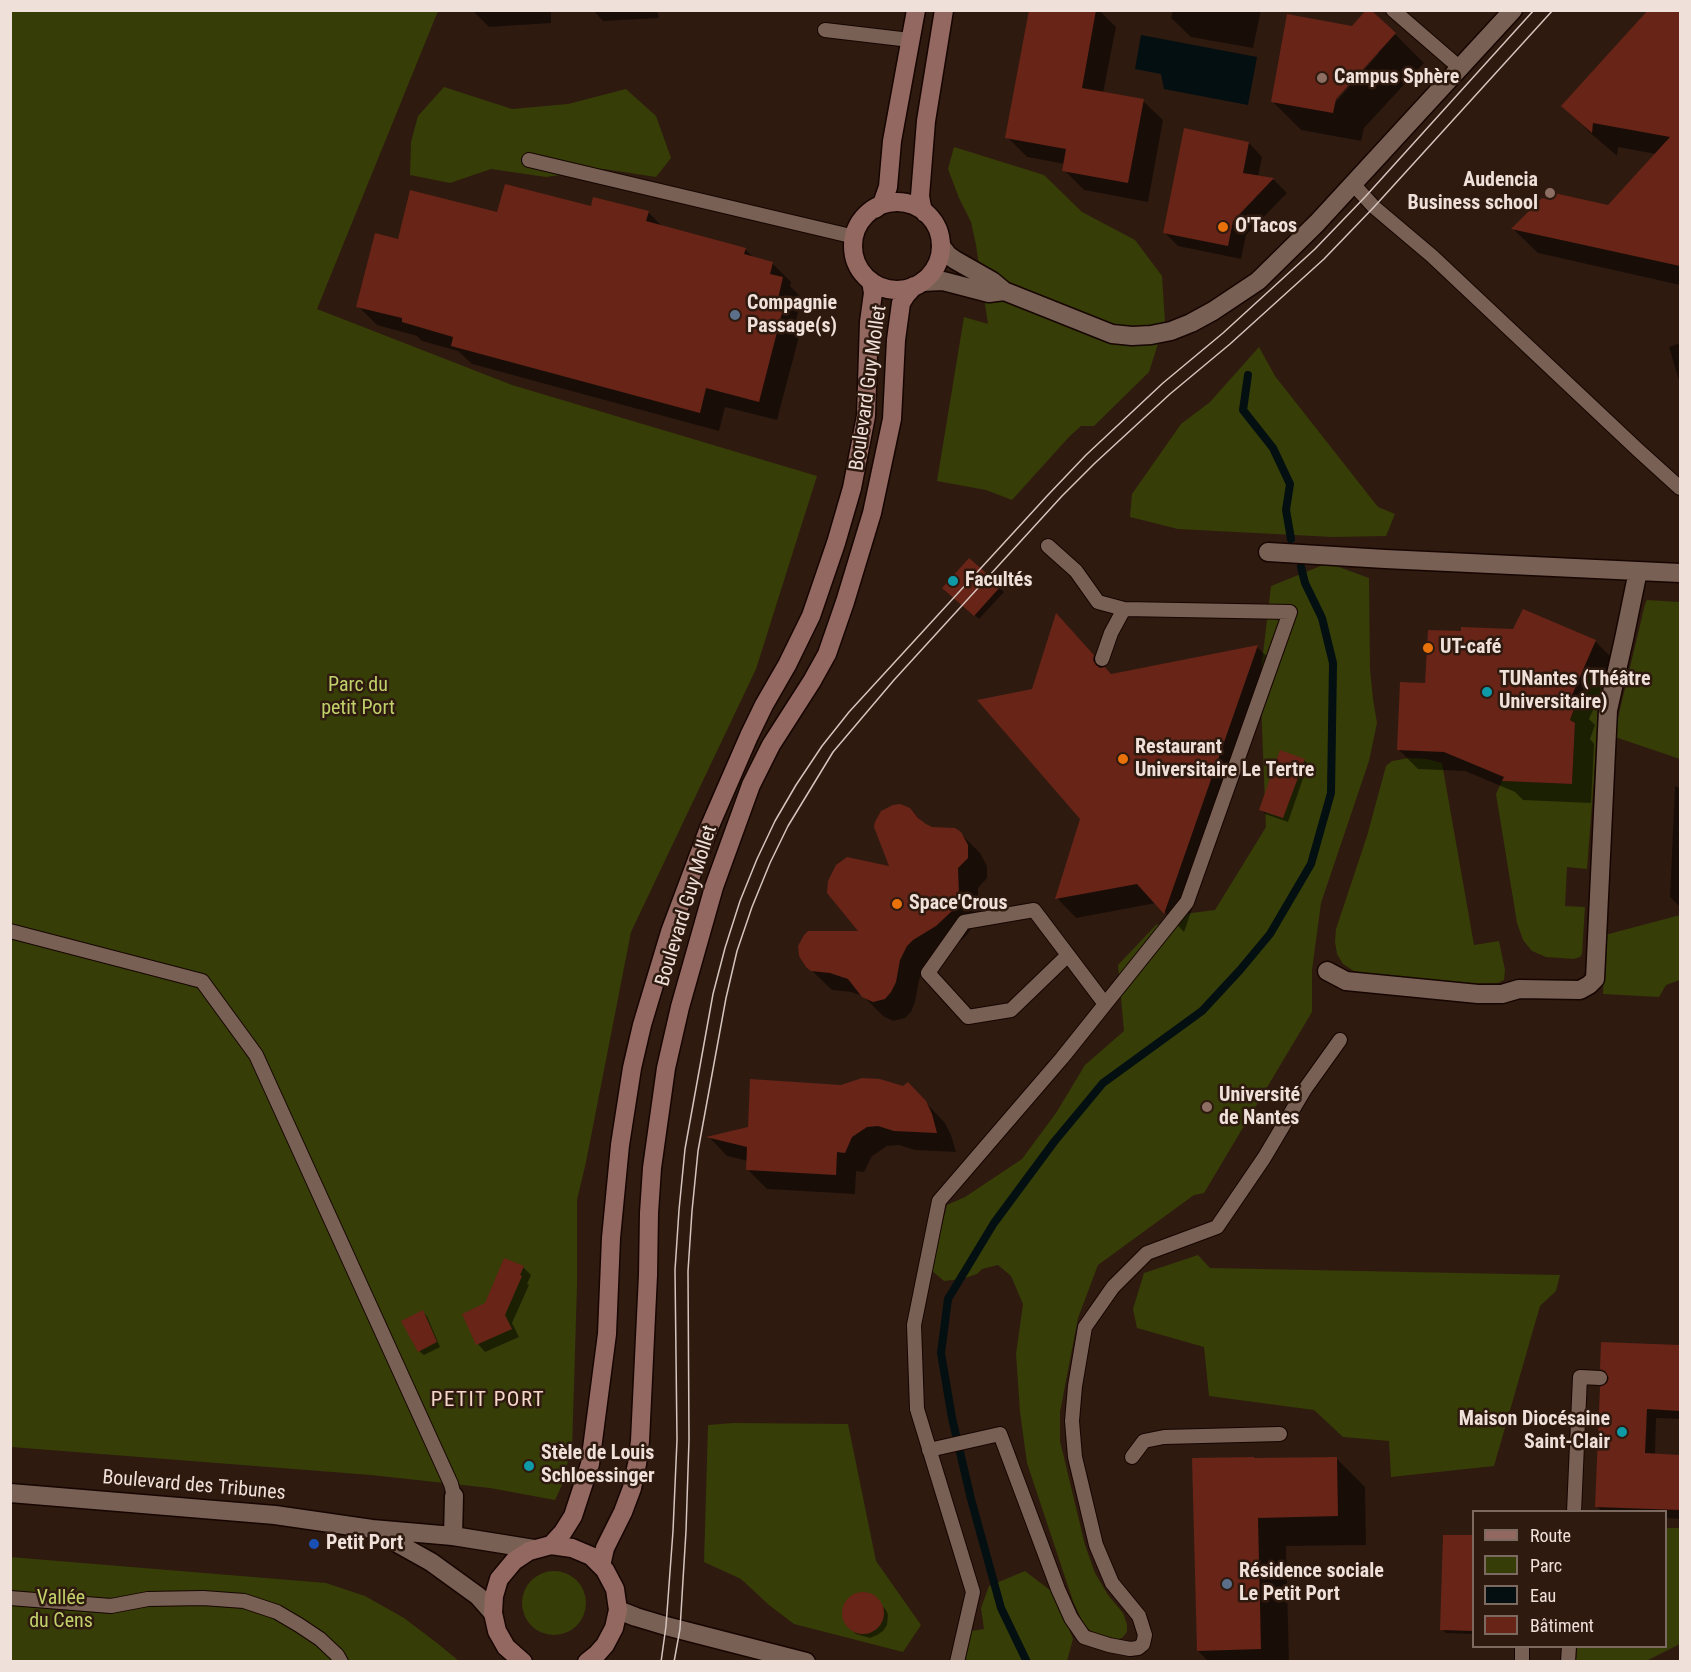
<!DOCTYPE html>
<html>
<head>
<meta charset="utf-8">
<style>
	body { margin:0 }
	#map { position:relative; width:1691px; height:1672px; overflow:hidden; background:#2f1a10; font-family:"Roboto Condensed",sans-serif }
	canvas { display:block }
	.frame { position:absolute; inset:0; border:12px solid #efe0d9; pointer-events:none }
	.legend { position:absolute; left:1472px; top:1510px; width:195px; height:138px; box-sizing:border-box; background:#2f1a10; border:2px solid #7c6960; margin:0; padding:8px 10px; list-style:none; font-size:18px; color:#efe0d9 }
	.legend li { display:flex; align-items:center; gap:12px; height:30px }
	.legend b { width:30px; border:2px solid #7c6960 }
</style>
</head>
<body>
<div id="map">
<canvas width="1691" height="1672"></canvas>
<div class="frame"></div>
<ul class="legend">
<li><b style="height:8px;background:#926861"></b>Route</li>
<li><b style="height:16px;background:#363d07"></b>Parc</li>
<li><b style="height:16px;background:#030f11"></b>Eau</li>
<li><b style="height:16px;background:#672417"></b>Bâtiment</li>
</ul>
</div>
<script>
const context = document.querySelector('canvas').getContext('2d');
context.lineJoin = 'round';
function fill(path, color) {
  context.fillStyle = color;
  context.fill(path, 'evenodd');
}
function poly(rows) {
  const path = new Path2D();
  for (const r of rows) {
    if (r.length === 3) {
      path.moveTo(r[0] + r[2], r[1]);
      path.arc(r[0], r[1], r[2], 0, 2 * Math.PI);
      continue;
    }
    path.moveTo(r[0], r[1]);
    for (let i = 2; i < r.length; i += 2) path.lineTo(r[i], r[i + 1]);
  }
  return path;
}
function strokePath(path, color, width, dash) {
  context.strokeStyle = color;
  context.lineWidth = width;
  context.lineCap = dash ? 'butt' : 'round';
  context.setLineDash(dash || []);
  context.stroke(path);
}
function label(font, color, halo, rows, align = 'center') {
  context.font = font + ' "Roboto Condensed",sans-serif';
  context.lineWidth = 5;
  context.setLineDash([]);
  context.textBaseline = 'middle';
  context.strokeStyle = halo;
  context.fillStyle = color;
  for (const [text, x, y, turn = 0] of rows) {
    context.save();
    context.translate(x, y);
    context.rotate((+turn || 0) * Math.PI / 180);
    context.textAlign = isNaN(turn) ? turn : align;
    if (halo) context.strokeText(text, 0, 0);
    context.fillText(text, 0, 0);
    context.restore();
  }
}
fill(poly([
	[10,11,438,11,317,309,512,385,817,476,756,669,631,932,586,1162,577,1200,577,1286,572,1450,564,1473,563,1483,555,1500,490,1488,371,1475,11,1447],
	[444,87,512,109,568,104,626,89,656,116,671,158,656,177,604,169,546,177,491,169,450,183,410,175,411,142,418,116],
	[954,147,1044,175,1082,212,1135,240,1162,276,1165,322,1149,372,1094,426,1081,426,1069,437,1012,500,986,490,937,481,964,317,988,324,976,245,971,222,959,198,948,169],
	[1259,347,1275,376,1378,507,1395,514,1386,536,1333,537,1178,529,1130,517,1132,494,1181,424,1210,402],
	[1328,563,1369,578,1370,669,1373,699,1377,723,1369,761,1321,903,1312,970,1312,1012,1204,1193,1194,1195,1098,1265,1078,1318,1060,1412,1060,1441,1085,1545,1095,1573,1108,1595,1123,1613,1127,1624,1127,1632,1122,1638,1115,1640,1104,1639,1085,1627,1073,1601,1027,1463,1020,1412,1016,1354,1023,1304,1011,1276,998,1265,982,1269,977,1274,962,1279,944,1281,931,1270,947,1205,965,1197,1022,1159,1056,1113,1085,1065,1124,1031,1118,965,1156,925,1191,913,1215,910,1266,827,1260,679,1271,586],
	[1647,600,1680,602,1680,759,1615,737,1617,722,1645,604],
	[1590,674,1606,678,1599,714,1587,869,1567,867,1565,906,1585,907,1582,954,1580,957,1574,959,1546,957,1532,951,1523,940,1517,923,1496,794,1502,781,1572,784,1575,723,1570,720],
	[1409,758,1426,759,1442,763,1474,945,1499,941,1505,970,1504,980,1498,983,1463,984,1371,975,1354,971,1343,964,1337,954,1335,942,1336,929,1367,836,1386,766,1392,761],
	[1680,915,1680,980,1666,985,1659,997,1603,994,1605,935],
	[1198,1255,1210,1268,1560,1275,1556,1291,1540,1306,1494,1466,1391,1477,1389,1441,1343,1437,1314,1410,1209,1396,1204,1347,1137,1328,1133,1309,1144,1273],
	[733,1423,848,1424,876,1561,921,1625,903,1652,794,1624,769,1605,741,1579,704,1562,708,1425],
	[1666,1528,1680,1528,1680,1644,1646,1661,1576,1661,1577,1647,1666,1646],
	[10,1557,326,1583,365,1596,404,1618,437,1643,459,1661,11,1661],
	[1025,1571,1055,1594,1073,1639,1067,1661,976,1662,951,1656,959,1633,984,1629,981,1608,989,1586],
	[554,1603,32]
]), '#363d07');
fill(poly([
	[1141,35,1257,57,1248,105,1164,89,1161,74,1135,69]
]), '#030f11');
fill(poly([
	[472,10,551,10,551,23,489,27],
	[593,10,657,10,659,18,603,21],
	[1030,10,1099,10,1116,27,1103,93,1143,101,1163,120,1148,202,1084,190,1064,170,1065,164,1027,157,1007,137],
	[1173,10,1261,10,1253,48,1191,37,1171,18],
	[1650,10,1680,10,1680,285,1538,253,1513,229,1609,207,1656,154,1618,147,1617,156,1588,131,1563,106],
	[1395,34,1424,63,1364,128,1361,141,1301,130,1272,101],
	[1375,53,1379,53,1332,106,1329,104],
	[1249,143,1262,157,1258,177,1274,180,1287,193,1246,235,1241,259,1178,246,1164,232],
	[592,208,648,212,663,227,745,249,754,258,772,263,791,282,790,286,802,298,796,320,802,325,777,420,725,407,719,431,472,364,458,351,422,341,417,336,377,325,358,306,399,240,498,214],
	[1680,343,1680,384,1669,347],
	[969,561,1004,592,979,619,949,592],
	[1076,635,1112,675,1257,647,1277,666,1184,932,1156,903,1076,918,1057,898,1082,819,1033,691],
	[1595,641,1615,661,1589,719,1595,725,1590,739,1594,744,1591,803,1523,800,1515,792,1465,771,1418,769,1398,749,1426,685],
	[1304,760,1308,764,1288,822,1265,814,1261,809],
	[1675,786,1680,788,1680,907,1670,897],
	[910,809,926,826,932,828,960,833,980,853,987,866,987,878,978,888,978,916,974,925,966,936,956,945,933,959,926,966,919,980,915,1002,911,1012,905,1018,893,1021,883,1016,863,996,851,992,832,990,807,966,862,932,891,868],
	[908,1084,945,1123,951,1135,956,1152,915,1150,899,1145,887,1146,872,1156,864,1172,856,1171,855,1194,767,1189,748,1170,748,1161,727,1156,709,1137,749,1129,841,1086,903,1088],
	[523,1267,531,1275,527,1284,529,1285,512,1323,519,1337,485,1352,478,1344,486,1304],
	[423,1312,427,1316,440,1347,424,1355,419,1351],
	[1603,1343,1680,1346,1680,1419,1656,1418,1655,1455,1680,1456,1680,1519,1666,1518,1666,1512,1602,1512,1597,1506,1610,1377,1602,1368],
	[1336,1458,1365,1487,1366,1545,1286,1546,1289,1662,1209,1662,1198,1651,1194,1460],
	[1445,1536,1474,1537,1474,1634,1446,1633,1442,1629],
	[863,1593,872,1595,886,1610,888,1615,887,1625,883,1631,877,1635,870,1638,856,1634,846,1624,843,1614,846,1602,856,1595]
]), '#0007');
strokePath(poly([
	[1248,375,1243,410,1273,448,1290,484,1286,510,1291,539],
	[1027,1662,1001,1608,971,1499,952,1418,941,1353,948,1299,994,1223,1054,1142,1103,1083,1202,1011,1240,970,1270,934,1311,864,1331,793,1333,663,1322,618,1305,583,1301,567]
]), '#030f11', 8);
fill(poly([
	[1029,10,1096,10,1082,88,1144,99,1128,183,1062,171,1066,149,1005,138],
	[1366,10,1371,10,1396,33,1336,99,1333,113,1271,102,1287,14,1352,26],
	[1648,10,1680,10,1680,266,1511,229,1542,198,1552,200,1554,193,1608,205,1670,137,1593,123,1592,133,1561,106],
	[1184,128,1249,142,1243,173,1274,178,1233,221,1228,246,1163,233],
	[505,184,591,206,593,197,649,211,646,221,746,248,744,254,773,262,770,274,783,277,777,303,784,305,759,402,706,388,700,413,451,346,453,337,402,322,402,318,356,307,375,233,398,239,410,190,497,212],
	[969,558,1001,586,974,616,942,588],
	[1523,609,1596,640,1569,702,1576,704,1570,720,1575,723,1572,784,1502,781,1504,777,1444,752,1397,750,1400,682,1425,683,1428,630,1461,631,1461,627,1513,629],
	[1056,613,1094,655,1093,660,1096,665,1100,668,1105,667,1111,674,1258,645,1164,914,1137,884,1055,899,1080,819,977,700,1032,689],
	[1280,750,1305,759,1283,818,1259,810],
	[900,804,910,808,918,818,926,824,932,827,955,828,961,832,968,845,968,858,958,868,959,895,952,911,936,926,913,940,907,946,900,960,896,982,891,992,885,999,873,1002,862,997,848,979,830,973,811,971,806,967,799,956,798,946,804,935,808,931,858,931,827,893,828,881,836,865,847,857,889,866,874,827,875,822,881,811,893,805],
	[862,1078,880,1079,903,1086,908,1082,926,1101,932,1114,937,1133,894,1131,878,1126,867,1127,852,1137,845,1153,837,1152,836,1175,746,1170,747,1147,706,1137,748,1127,750,1079,841,1085],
	[504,1258,524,1266,520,1275,522,1276,505,1315,512,1329,476,1345,462,1314,485,1303],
	[423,1310,437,1342,418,1352,401,1321],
	[1601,1342,1680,1345,1680,1411,1647,1409,1645,1453,1680,1455,1680,1510,1595,1507,1600,1387,1607,1383,1609,1378,1605,1371,1600,1369],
	[1254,1457,1254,1458,1337,1457,1338,1516,1258,1518,1261,1649,1197,1651,1192,1458],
	[1443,1535,1473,1535,1473,1631,1440,1630],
	[863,1613,21]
]), '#672417');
const service = poly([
	[1393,10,1460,68],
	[825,30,910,40],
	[529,160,855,237],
	[1353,184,1374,207,1432,256,1638,450,1680,488],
	[1102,659,1111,633,1124,609],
	[10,931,202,981,256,1055,451,1484,454,1496],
	[1068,955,1011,1010,968,1017,928,973,964,922,1034,910,1105,1004],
	[929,1450,1000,1434,1058,1589,1071,1618,1084,1637,1087,1638,1109,1645,1130,1649,1138,1648,1143,1644,1145,1635,1139,1616,1112,1583,1096,1545,1075,1457,1072,1421,1075,1386,1085,1327,1113,1287,1147,1253,1217,1227,1264,1158,1305,1089,1340,1040],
	[1132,1457,1144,1441,1164,1437,1280,1434],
	[1574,1512,1580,1377,1600,1378],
	[10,1598,111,1606,148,1599,203,1598,244,1601,277,1612,299,1625,320,1639,337,1655,341,1662],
	[1522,1646,1522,1662],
	[957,1662,973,1592,917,1409,914,1325,939,1201,1062,1058,1187,902,1290,612,1124,609,1098,602,1076,571,1048,546],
	[1568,1662,1569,1646]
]);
const pedestrian = poly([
	[1268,552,1385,559,1680,573],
	[1327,971,1346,981,1478,994,1502,994,1519,989,1580,990,1589,985,1595,979,1608,710,1624,639,1638,571]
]);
const minor = poly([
	[941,246,948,255,955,260,992,281,1004,291,1112,334,1132,336,1151,335,1171,331,1191,323,1213,311,1258,281,1317,223,1513,10],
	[922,282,943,281,989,293,1004,291],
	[453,1536,454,1496],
	[618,1610,636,1617,666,1626,806,1662]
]);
const tertiary = poly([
	[10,1493,275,1515,372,1529,453,1536,534,1549],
	[379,1533,431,1562,478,1596,493,1613]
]);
const secondary = poly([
	[897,246,44],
	[875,209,882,204,888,187,892,141,916,10],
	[925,213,922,207,920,196,926,121,944,10],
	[551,1545,563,1532,573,1516,590,1464,607,1334,611,1238,620,1145,632,1068,642,1025,670,932,709,828,749,736,764,705,787,665,811,616,836,543,852,488,866,416,869,322,873,293,871,281],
	[601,1566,605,1548,623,1512,632,1488,637,1464,640,1441,648,1275,649,1213,652,1168,666,1068,680,1007,714,887,751,785,771,745,812,681,827,654,845,602,872,513,892,419,896,340,901,303,906,295,914,286],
	[523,1662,506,1647,497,1631,493,1613,494,1596,499,1579,514,1561,529,1551,551,1545,572,1548,591,1556,605,1570,615,1589,618,1610,614,1628,605,1645,597,1654,587,1662]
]);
strokePath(service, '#160500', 16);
strokePath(pedestrian, '#160500', 21);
strokePath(minor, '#160500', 21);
strokePath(tertiary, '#160500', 21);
strokePath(secondary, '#160500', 21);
strokePath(service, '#796054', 14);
strokePath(pedestrian, '#796054', 18);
strokePath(minor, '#796054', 18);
strokePath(tertiary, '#796054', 18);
strokePath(secondary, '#926861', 18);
strokePath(poly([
	[661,1662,666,1626,673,1531,677,1440,675,1270,679,1210,685,1149,713,994,725,948,740,901,757,859,775,821,796,785,822,746,849,712,1047,496,1086,455,1163,383,1223,333,1315,249,1365,197,1534,10],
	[674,1662,680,1629,686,1531,689,1440,688,1271,692,1211,698,1151,726,998,737,951,752,907,770,863,788,826,833,752,894,680,1062,496,1095,463,1170,394,1230,344,1324,259,1374,207,1553,10]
]), '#d5c5be', 1.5);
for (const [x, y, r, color] of [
	[1322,78,6,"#8d6e63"],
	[1550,193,6,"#8d6e63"],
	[1223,227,6,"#e8710a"],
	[735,315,6,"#5c6f8a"],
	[953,581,6,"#0f9aa8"],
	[1428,648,6,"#e8710a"],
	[1487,692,6,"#0f9aa8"],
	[1123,759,6,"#e8710a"],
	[897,904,6,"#e8710a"],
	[1207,1107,6,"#8d6e63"],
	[1622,1432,6,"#0f9aa8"],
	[529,1466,6,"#0f9aa8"],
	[314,1544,6,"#1a4fb4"],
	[1227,1584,6,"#5c6f8a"]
]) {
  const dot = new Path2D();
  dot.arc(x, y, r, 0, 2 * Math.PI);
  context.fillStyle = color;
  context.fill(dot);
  strokePath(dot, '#2f1a10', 2);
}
label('bold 20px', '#efe0d9', '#2f1a10', [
	["Campus Sphère",1334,78],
	["Audencia",1538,181,"right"],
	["Business school",1538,204,"right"],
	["O'Tacos",1235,227],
	["Compagnie",747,304],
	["Passage(s)",747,327],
	["Facultés",965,581],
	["UT-café",1440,648],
	["TUNantes (Théâtre",1499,680],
	["Universitaire)",1499,703],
	["Restaurant",1135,748],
	["Universitaire Le Tertre",1135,771],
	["Space'Crous",909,904],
	["Université",1219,1096],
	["de Nantes",1219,1119],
	["Maison Diocésaine",1610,1420,"right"],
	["Saint-Clair",1610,1443,"right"],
	["Stèle de Louis",541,1454],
	["Schloessinger",541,1477],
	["Petit Port",326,1544],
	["Résidence sociale",1239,1572],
	["Le Petit Port",1239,1595]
], 'left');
label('20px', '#efe0d9', '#2f1a10', [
	["Boulevard Guy Mollet",869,388,-82],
	["Boulevard Guy Mollet",687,906,-73],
	["Boulevard des Tribunes",194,1486,5]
]);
label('20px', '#c0d16a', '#2f1a10', [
	["Parc du",358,686],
	["petit Port",358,709],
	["Vallée",61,1599],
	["du Cens",61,1622]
]);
context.letterSpacing = '1.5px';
label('21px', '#f6d8ca', '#2f1a10', [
	["PETIT PORT",488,1401]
]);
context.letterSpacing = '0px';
</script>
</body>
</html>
